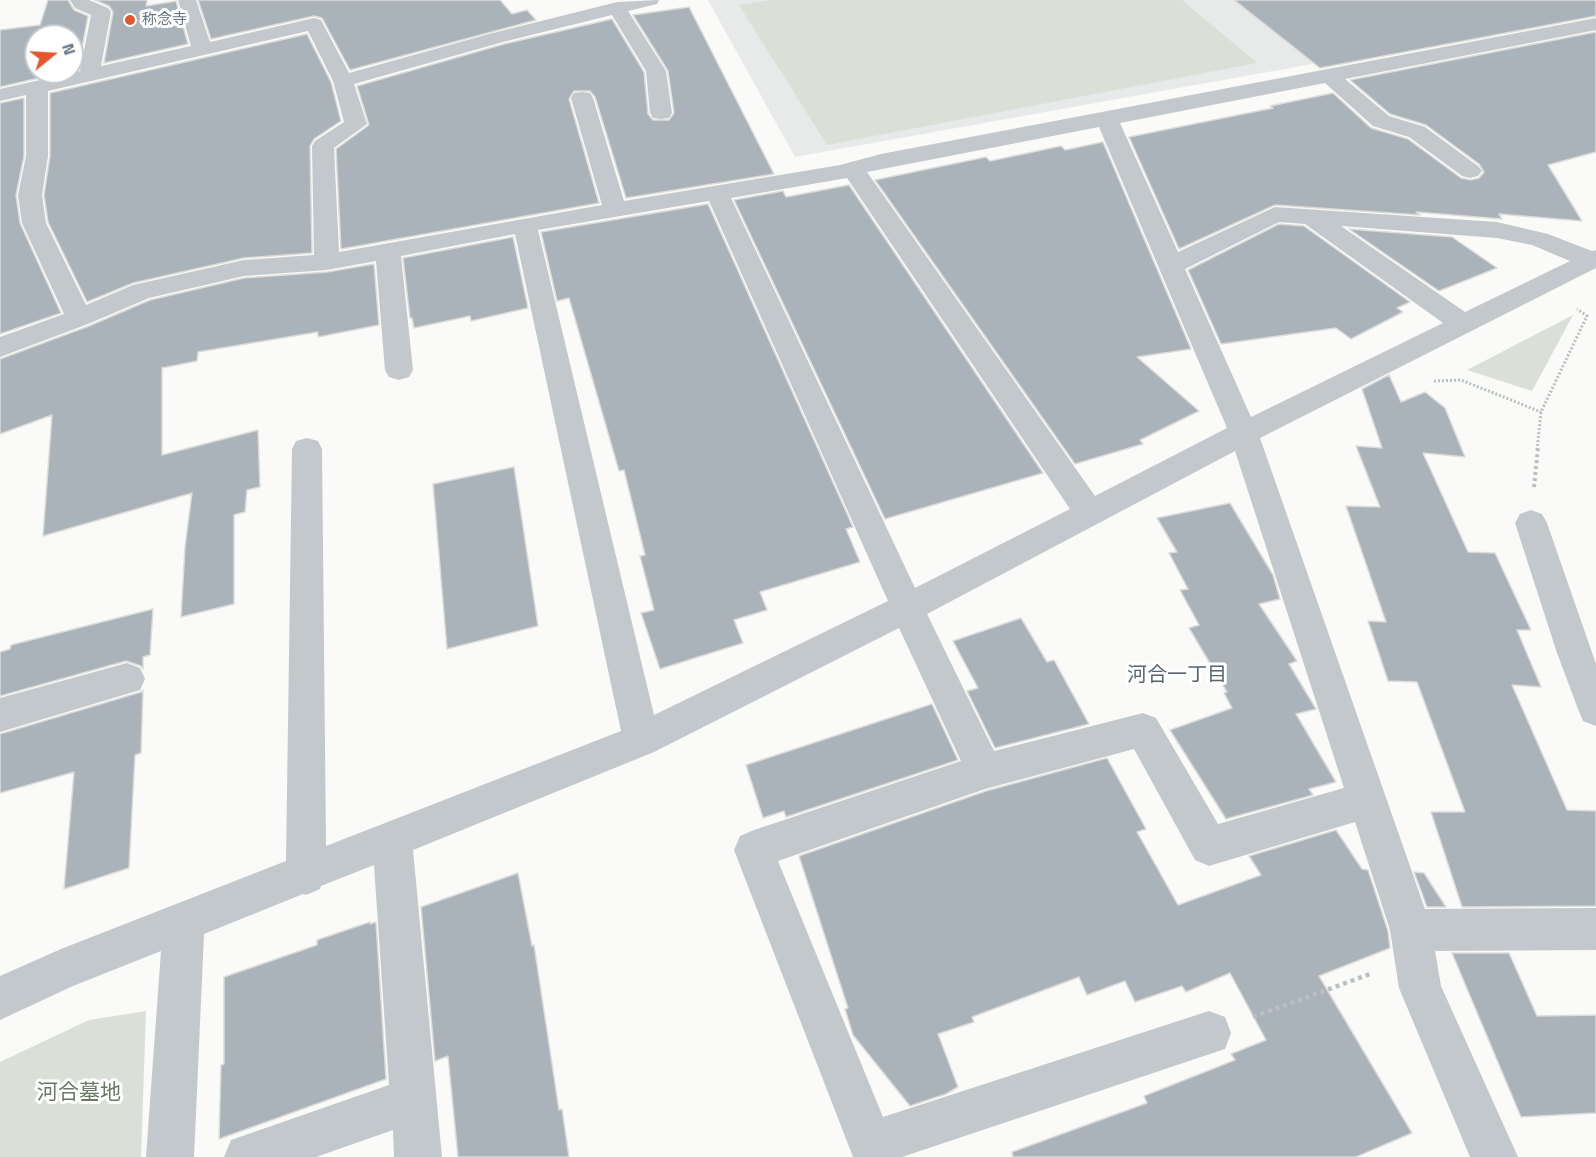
<!DOCTYPE html>
<html>
<head>
<meta charset="utf-8">
<style>
	body { margin:0 }
	#map { position:relative; width:1596px; height:1157px; overflow:hidden; background:#fafaf8; font-family:"Titillium Web",sans-serif }
	canvas { display:block }
	.north { position:absolute; left:24px; top:24px; width:60px; height:60px; box-sizing:border-box; background:#fff; border:2px solid #c1c8cd; border-radius:50%; rotate:72deg; font-size:16px; font-weight:700; line-height:24px; text-align:center; color:#657683 }
	.north::after { content:''; display:block; margin:auto; width:21px; height:27px; background:#e4572e; clip-path:polygon(50% 0,100% 100%,50% 72%,0 100%) }
</style>
</head>
<body>
<div id="map">
<canvas width="1596" height="1157"></canvas>
<div class="north">N</div>
</div>
<script>
const context = document.querySelector('canvas').getContext('2d');
context.lineJoin = 'round';
function fill(path, color) {
  context.fillStyle = color;
  context.fill(path, 'evenodd');
}
function poly(rows) {
  const path = new Path2D();
  for (const r of rows) {
    path.moveTo(r[0], r[1]);
    for (let i = 2; i < r.length; i += 2) path.lineTo(r[i], r[i + 1]);
  }
  return path;
}
function strokePath(path, color, width, dash) {
  context.strokeStyle = color;
  context.lineWidth = width;
  context.lineCap = dash ? 'butt' : 'round';
  context.setLineDash(dash || []);
  context.stroke(path);
}
function label(font, color, halo, rows, align = 'center') {
  context.font = font + ' "Titillium Web","Noto Sans JP",sans-serif';
  context.lineWidth = 6;
  context.setLineDash([]);
  context.textBaseline = 'middle';
  context.strokeStyle = halo;
  context.fillStyle = color;
  for (const [text, x, y, turn = 0] of rows) {
    context.save();
    context.translate(x, y);
    context.rotate((+turn || 0) * Math.PI / 180);
    context.textAlign = isNaN(turn) ? turn : align;
    if (halo) context.strokeText(text, 0, 0);
    context.fillText(text, 0, 0);
    context.restore();
  }
}
fill(poly([
	[708,0,1596,0,1596,13,795,157]
]), '#e8e9e9');
fill(poly([
	[772,0,1182,0,1257,63,827,145,739,5],
	[1573,315,1532,391,1467,370],
	[146,1011,141,1157,0,1157,0,1062,89,1020]
]), '#dadfd7');
const building = poly([
	[48,0,68,0,74,10,88,16,78,69,72,70,72,36,36,36,36,72,65,72,0,87,0,30,40,25,48,0],
	[95,0,147,0,146,6,176,1,188,44,104,63,113,12,109,6,95,0],
	[198,0,500,0,512,14,527,10,536,20,350,70,322,18,314,16,211,39,198,0],
	[1234,0,1596,0,1596,16,1320,68,1234,0],
	[689,7,774,174,626,198,595,97,590,91,574,91,569,99,599,203,341,249,336,149,369,125,357,86,504,44,612,19,644,72,648,114,653,120,669,120,674,113,668,71,633,15,689,7],
	[1596,32,1596,152,1548,165,1582,221,1499,214,1502,219,1416,212,1420,215,1275,205,1179,249,1129,137,1273,108,1270,106,1333,93,1371,128,1408,139,1461,178,1471,180,1479,178,1484,172,1479,164,1426,125,1390,114,1350,80,1596,32],
	[307,34,331,82,341,121,314,139,310,146,312,253,244,258,133,283,87,302,48,222,44,195,50,156,50,93,307,34],
	[24,98,24,156,16,195,20,223,61,313,0,334,0,103,24,98],
	[1103,142,1191,349,1137,357,1199,411,1140,440,1143,444,1075,464,875,180,986,157,990,161,1061,146,1065,150,1103,142],
	[849,185,1043,473,885,519,734,200,783,191,786,197,849,185],
	[708,204,853,527,846,529,860,562,760,592,767,610,734,620,743,643,660,669,641,613,654,610,640,556,645,555,624,470,619,471,569,298,557,301,541,232,708,204],
	[1279,224,1304,226,1410,302,1397,308,1403,312,1351,339,1336,328,1221,344,1188,270,1279,224],
	[1349,229,1452,237,1497,268,1439,291,1349,229],
	[513,237,528,308,471,321,470,316,414,328,412,318,410,318,403,258,513,237],
	[374,264,379,325,318,337,318,332,198,352,197,361,162,368,162,455,258,430,260,487,247,490,245,512,234,515,234,604,181,617,185,547,192,493,43,536,52,415,0,434,0,359,89,326,150,300,244,278,327,272,374,264],
	[1389,375,1401,402,1425,392,1445,408,1465,457,1423,453,1468,552,1495,553,1531,630,1517,630,1541,687,1512,685,1567,810,1596,811,1596,906,1462,907,1431,812,1465,812,1417,682,1388,681,1368,621,1386,622,1346,506,1380,507,1356,446,1382,448,1362,389,1389,375],
	[514,467,538,626,447,649,433,484,514,467],
	[1230,503,1273,575,1280,599,1259,604,1297,661,1289,664,1316,709,1296,714,1336,782,1309,789,1313,795,1226,819,1170,730,1232,708,1224,693,1227,692,1189,628,1199,625,1180,590,1188,589,1169,553,1177,552,1157,518,1230,503],
	[153,609,150,655,143,657,143,669,141,666,126,661,0,696,0,652,10,649,11,645,153,609],
	[1021,618,1047,662,1054,660,1089,724,995,748,967,691,978,688,953,641,1021,618],
	[143,690,141,753,135,755,129,868,64,889,74,772,0,793,0,734,141,692,143,690],
	[932,704,958,760,786,817,784,811,763,818,746,765,932,704],
	[1107,758,1146,829,1137,832,1178,905,1261,875,1249,856,1336,830,1362,869,1368,870,1388,931,1390,948,1319,976,1412,1133,1356,1157,1013,1157,1012,1152,1147,1103,1144,1096,1235,1060,1231,1054,1266,1040,1230,973,1186,992,1182,986,1135,1002,1125,981,1087,995,1079,977,972,1017,974,1022,938,1034,958,1087,946,1094,910,1106,853,1035,845,1009,848,1008,799,856,986,791,1107,758],
	[1414,872,1424,873,1446,907,1427,907,1414,872],
	[518,873,532,946,534,945,559,1110,562,1109,569,1157,458,1157,448,1056,435,1061,421,907,518,873],
	[370,922,370,924,376,922,386,1079,219,1139,221,1065,224,1064,224,977,317,945,317,940,370,922],
	[1452,953,1509,953,1537,1016,1596,1015,1596,1113,1521,1117,1452,953]
]);
fill(building, '#aab3b9');
strokePath(building, '#dcdcda', 1.5);
strokePath(poly([
	[1434,381,1461,380,1541,412],
	[1537,450,1541,412,1587,316,1577,309]
]), '#bbbfc2', 3, [2, 2]);
strokePath(poly([
	[1534,487,1538,448]
]), '#bbbfc2', 4, [3, 3]);
strokePath(poly([
	[1253,1017,1370,974]
]), '#bbbfc2', 4.5, [4, 4]);
fill(poly([
	[70,0,89,0,108,8,111,12,101,66,191,46,178,0,196,0,210,42,314,18,321,20,349,73,489,34,617,2,659,0,657,4,628,11,666,71,672,113,669,118,661,119,653,118,650,113,646,71,612,15,503,42,354,84,367,124,334,148,339,252,602,205,571,98,574,93,582,92,590,93,593,98,624,201,840,165,881,154,1596,18,1596,30,1345,79,1389,116,1425,127,1478,166,1482,171,1478,176,1470,178,1462,176,1409,137,1373,126,1325,83,1120,123,1178,252,1275,207,1497,222,1548,234,1592,251,1596,250,1596,268,1260,438,1425,909,1596,908,1596,950,1435,951,1441,986,1518,1157,1470,1157,1399,988,1390,930,1355,822,1209,866,1195,860,1134,749,985,789,778,861,883,1117,1209,1011,1225,1017,1231,1033,1225,1049,902,1157,853,1157,734,850,740,836,754,830,961,761,899,628,654,752,413,850,442,1157,394,1157,393,1130,316,1157,224,1157,231,1140,389,1085,374,865,321,886,320,889,306,895,303,894,204,934,194,1157,146,1157,161,951,73,986,0,1020,0,976,61,949,286,861,292,449,296,441,307,438,318,441,322,449,326,846,621,731,515,234,401,256,413,370,409,377,399,380,389,377,385,370,376,261,327,270,244,276,149,298,88,324,0,357,0,337,64,314,22,223,18,195,26,156,26,95,0,101,0,89,80,71,91,15,75,8,70,0],
	[308,31,333,81,344,122,315,141,312,146,314,255,244,260,133,285,86,305,46,223,42,195,48,156,48,91,308,31],
	[1099,127,1227,428,1095,496,867,172,1099,127],
	[847,178,1070,509,915,588,731,198,847,178],
	[709,201,888,601,654,715,538,230,709,201],
	[1279,222,1305,224,1443,323,1251,417,1185,269,1279,222],
	[1341,226,1497,238,1532,245,1570,261,1465,312,1341,226],
	[1235,451,1344,788,1218,824,1156,718,1143,713,994,751,927,614,1235,451],
	[1531,510,1542,514,1547,523,1596,664,1596,726,1583,721,1578,709,1557,653,1515,523,1520,514,1531,510],
	[127,663,140,668,145,679,140,690,0,732,0,698,127,663]
]), '#c3c8cc');
for (const [x, y, r, color] of [
	[130,20,6,"#e4572e"]
]) {
  const dot = new Path2D();
  dot.arc(x, y, r, 0, 2 * Math.PI);
  context.fillStyle = color;
  context.fill(dot);
  strokePath(dot, '#fff', 2);
}
label('15px', '#657683', '#fff', [
	["称念寺",142,20]
], 'left');
label('20px', '#57646e', '#fff', [
	["河合一丁目",1177,676]
]);
label('21px', '#687a64', '#fff', [
	["河合墓地",79,1094]
]);
</script>
</body>
</html>
